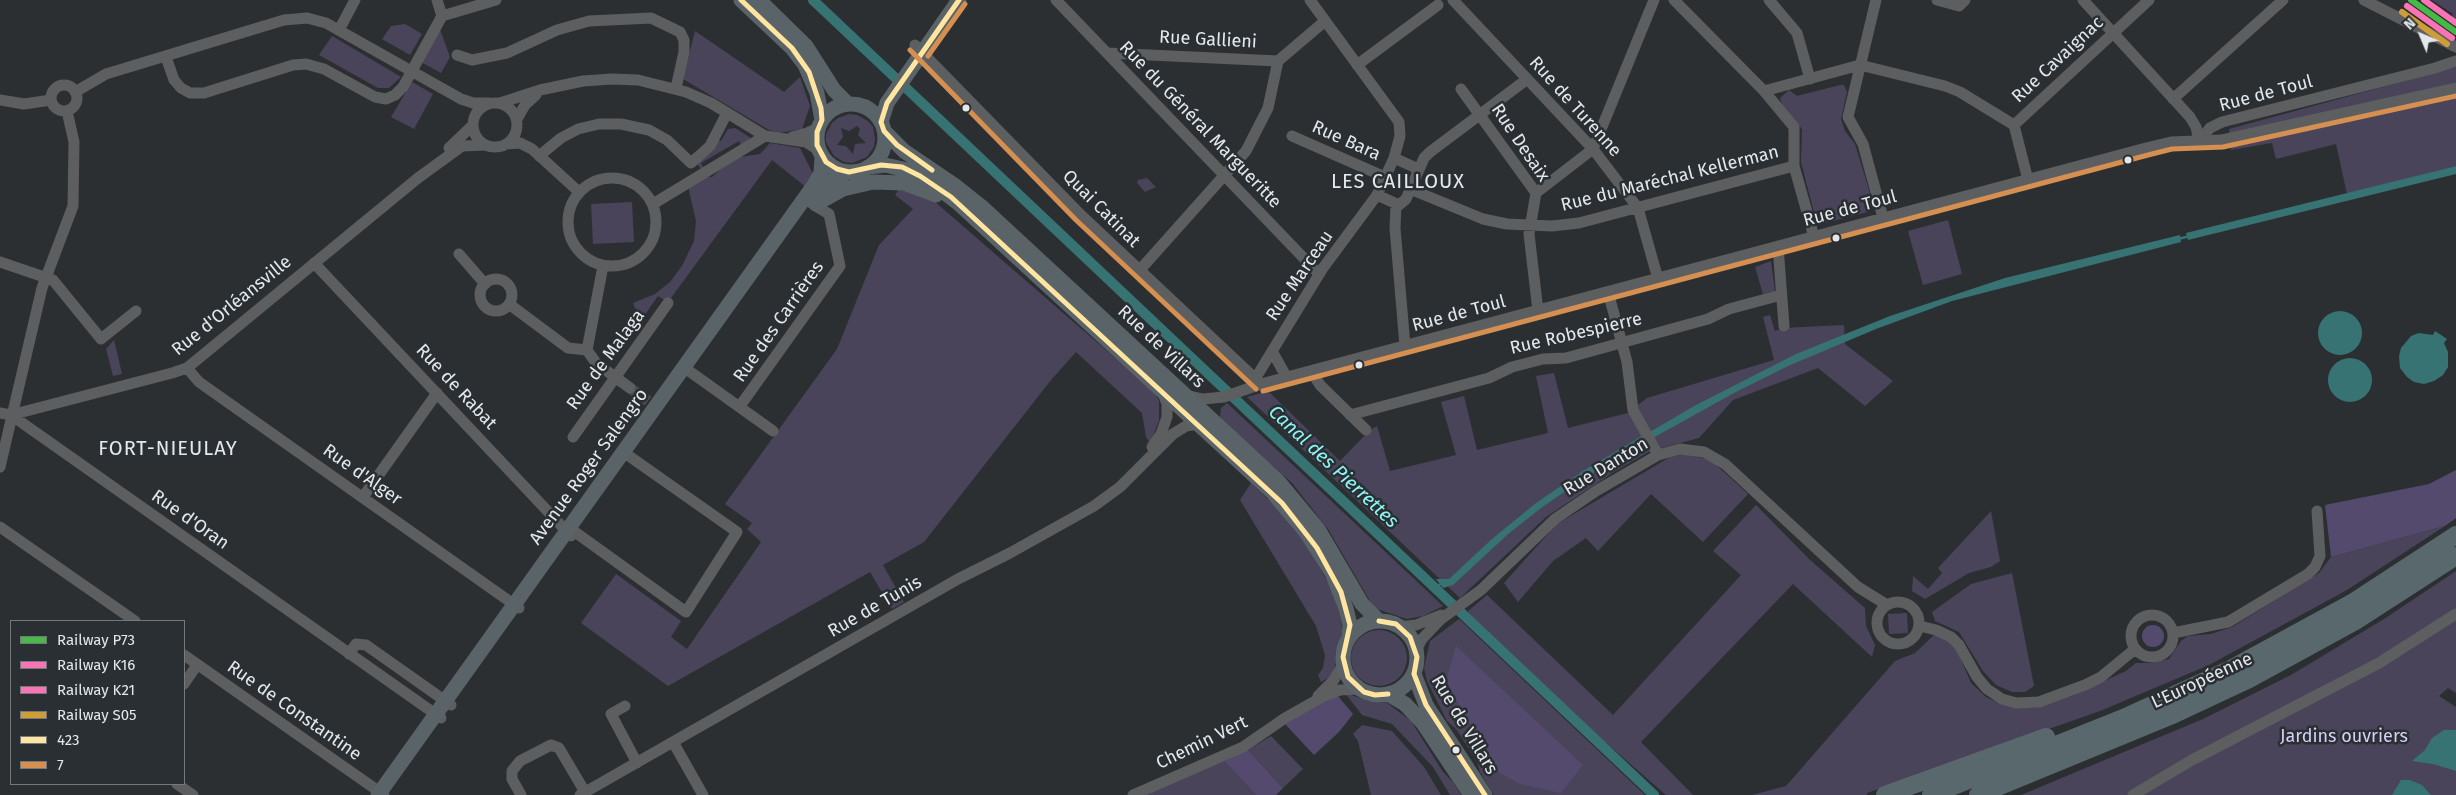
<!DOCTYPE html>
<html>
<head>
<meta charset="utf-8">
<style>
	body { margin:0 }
	#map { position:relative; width:2456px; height:795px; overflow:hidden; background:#2c2f32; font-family:"Fira Sans",sans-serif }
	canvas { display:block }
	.legend { position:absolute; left:10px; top:620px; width:175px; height:165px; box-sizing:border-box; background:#2a2f34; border:1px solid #75797d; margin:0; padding:6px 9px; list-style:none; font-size:15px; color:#e5e8eb }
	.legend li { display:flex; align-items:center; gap:10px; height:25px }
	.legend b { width:25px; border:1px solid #75797d }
	.north { position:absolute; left:2396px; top:10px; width:50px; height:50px; -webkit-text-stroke:4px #2a2f34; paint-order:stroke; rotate:315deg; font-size:14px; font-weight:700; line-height:20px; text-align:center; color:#e5e8eb }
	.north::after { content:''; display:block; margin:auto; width:18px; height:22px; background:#e5e8eb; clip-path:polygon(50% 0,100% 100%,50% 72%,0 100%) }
</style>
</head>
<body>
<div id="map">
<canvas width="2456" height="795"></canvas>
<ul class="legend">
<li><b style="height:6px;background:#46ba46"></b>Railway P73</li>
<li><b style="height:6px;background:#f973b5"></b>Railway K16</li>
<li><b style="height:6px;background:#f973b5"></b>Railway K21</li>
<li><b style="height:6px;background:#cf9d38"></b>Railway S05</li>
<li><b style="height:6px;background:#ffe5a0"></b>423</li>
<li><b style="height:6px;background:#d48f51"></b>7</li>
</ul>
<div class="north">N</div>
</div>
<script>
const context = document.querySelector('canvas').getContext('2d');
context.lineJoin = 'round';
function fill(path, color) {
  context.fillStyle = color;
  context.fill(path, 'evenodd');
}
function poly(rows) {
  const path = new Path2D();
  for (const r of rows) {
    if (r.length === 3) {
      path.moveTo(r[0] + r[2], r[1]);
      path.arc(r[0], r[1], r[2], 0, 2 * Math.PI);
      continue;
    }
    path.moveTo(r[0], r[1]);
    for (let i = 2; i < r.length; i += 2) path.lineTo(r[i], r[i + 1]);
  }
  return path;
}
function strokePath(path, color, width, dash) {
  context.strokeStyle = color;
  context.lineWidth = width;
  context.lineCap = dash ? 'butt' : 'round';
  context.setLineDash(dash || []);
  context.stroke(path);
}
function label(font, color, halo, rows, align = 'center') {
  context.font = font + ' "Fira Sans",sans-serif';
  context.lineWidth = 5;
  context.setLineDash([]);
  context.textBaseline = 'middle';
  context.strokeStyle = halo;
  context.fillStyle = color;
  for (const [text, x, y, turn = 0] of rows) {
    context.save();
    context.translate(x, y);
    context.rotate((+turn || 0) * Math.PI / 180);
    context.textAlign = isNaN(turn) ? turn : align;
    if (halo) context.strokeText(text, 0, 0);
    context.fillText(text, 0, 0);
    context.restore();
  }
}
fill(poly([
	[2432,0,2456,0,2456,22,2451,19,2453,14],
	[405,24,422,34,410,55,382,39,391,26],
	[440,29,450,57,441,73,421,62],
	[695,31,784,92,800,77,810,106,802,129,779,133,769,130,683,79],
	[332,36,401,77,389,88,378,88,319,55],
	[2456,67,2456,166,2347,194,2336,144,2276,159,2272,143,2231,150,2229,129],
	[412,82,433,94,414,129,391,117],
	[1840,85,1844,85,1847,92,1841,119,1845,131,1855,144,1873,203,1868,212,1821,224,1816,220,1801,162,1802,129,1782,105,1780,98,1789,90,1797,96],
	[849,114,857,115,868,121,873,127,875,139,874,147,867,157,852,163,844,162,834,156,826,142,826,134,832,123,838,118],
	[857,126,860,129,858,135,866,143,855,144,853,154,846,146,837,145,843,137,841,128,849,131],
	[735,128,754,140,742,147,739,141,701,163,704,169,702,170,697,164,718,140,721,141,728,129],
	[770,143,800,148,813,174,806,187,772,160,671,298,666,301,658,296,644,316,635,308,633,303,655,294,670,282,682,266,694,241,696,221,688,186,704,177,712,177,733,158,760,154],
	[1147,178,1156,187,1145,192,1137,183,1138,180],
	[901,186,934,201,1152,390,1159,400,1159,421,1150,443,1146,437,1142,413,1076,352,1051,380,924,542,883,565,904,602,892,609,870,572,668,686,581,623,616,574,681,621,671,637,687,649,761,542,747,529,752,523,725,504,837,349,879,245,913,209,895,195],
	[632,202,634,242,593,244,591,204],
	[1948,220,1962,274,1923,285,1908,231],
	[1771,261,1775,291,1763,294,1755,267],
	[1770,315,1775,331,1783,328,1844,325,1845,344,1893,381,1865,406,1818,368,1733,400,1699,438,1650,451,1614,472,1546,517,1460,598,1247,397,1268,391,1340,461,1370,430,1377,426,1390,471,1456,455,1441,402,1464,396,1477,450,1548,433,1536,376,1554,373,1568,428,1628,413,1647,398,1774,360,1763,317],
	[114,340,122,374,113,376,106,349],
	[1227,403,1443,606,1423,616,1407,619,1374,608,1328,529,1292,483,1220,419,1221,408],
	[1684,454,1711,460,1748,494,1703,542,1651,494,1598,551,1586,538,1553,561,1518,602,1504,583,1557,524,1670,457],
	[1251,483,1275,506,1303,539,1338,600,1343,634,1333,675,1321,682,1318,675,1323,668,1325,655,1316,626,1240,500],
	[1756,505,1809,559,1865,608,1866,626,1875,645,1872,657,1793,584,1641,742,1693,795,1666,795,1596,734,1467,612,1487,595,1613,715,1741,575,1713,551],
	[1991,511,2000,561,1991,567,1969,573,1925,599,1912,591,1913,576,1928,589,1942,573,1938,568],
	[2445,526,2347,590,2209,665,2100,711,1867,793,1867,795,1752,795,1786,786,1895,661,1915,653,1934,635,1947,640,1956,648,1971,683,1986,697,2001,704,2032,708,2072,696,2126,671,2136,663,2151,663,2169,659,2181,641,2188,636,2211,634,2232,627,2319,573,2331,557],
	[2456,571,2456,693,2448,688,2439,696,2456,707,2456,795,2021,795,2203,719,2291,675,2384,619],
	[2012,573,2034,686,2025,692,2012,692,1996,685,1983,671,1959,632,1935,621,1932,612,1971,584],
	[1907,613,1908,633,1889,634,1888,614],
	[1459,619,1645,795,1494,795,1480,772,1477,761,1456,729,1447,721,1427,681,1424,668,1430,641],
	[1379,658,28],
	[1345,693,1369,701,1387,703,1411,721,1443,772,1453,782,1461,795,1450,795,1433,767,1392,724,1362,715],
	[1362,725,1392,731,1424,767,1441,795,1371,795,1358,741,1353,734],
	[1271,736,1303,769,1283,788,1248,750],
	[1224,761,1256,795,1144,795]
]), '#494459');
fill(poly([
	[2456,470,2456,518,2445,526,2331,557,2325,505,2429,484],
	[2153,636,11],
	[1456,646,1583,765,1561,793,1520,784,1496,771,1446,681],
	[1337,695,1353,714,1339,732,1314,755,1284,723],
	[1248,750,1283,788,1276,795,1256,795,1224,761]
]), '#534a6e');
fill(poly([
	[2456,166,2456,174,2188,240,2186,233],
	[2180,235,2181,242,1952,301,1876,329,1788,366,1734,393,1651,439,1648,433,1696,405,1796,354,1890,316,2005,278],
	[2340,333,22],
	[2435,331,2447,339,2444,343,2448,352,2448,367,2443,375,2434,381,2424,384,2414,382,2407,377,2400,368,2399,356,2401,348,2411,336,2419,333,2433,335],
	[2350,380,22],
	[1642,436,1646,442,1586,477,1541,508,1507,535,1453,585,1443,588,1436,579,1449,579,1492,539,1536,503,1583,471],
	[2444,730,2456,730,2456,771,2433,764,2412,761,2425,750,2432,738],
	[2401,780,2410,780,2422,785,2431,795,2392,795]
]), '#377373');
strokePath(poly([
	[2178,239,2190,236],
	[1435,587,1443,583]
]), '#377373', 2.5);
strokePath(poly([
	[813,0,1654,795]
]), '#377373', 10);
strokePath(poly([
	[630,388,648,401]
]), '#484b4e', 11, [11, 5.5]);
strokePath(poly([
	[437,0,442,16],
	[1056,0,1319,274],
	[1310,0,1399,122,1400,136,1394,158],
	[1453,0,1593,149,1638,208,1658,279],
	[1674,0,1764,91,1794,127,1794,166,1814,237],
	[1769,0,1797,33,1810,79],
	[1876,0,1848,117,1863,144,1883,218],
	[1937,0,1959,6,1965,0],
	[2083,0,2190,117,2196,127,2199,141],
	[2364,0,2456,47],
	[339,30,355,0],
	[915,45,1081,215,1261,384],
	[1107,53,1278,61],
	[457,55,472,60,507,53,557,30,589,21,651,18,680,32,684,40,684,52,676,88],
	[166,57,174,80,181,88,190,93,204,93,293,65,306,64,324,69,375,97,386,99,395,95,403,87,442,16,496,0],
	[1278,61,1325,21],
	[1357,65,1438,5],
	[64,98,13],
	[1461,89,1536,193,1529,234,1538,311],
	[1764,91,1860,65,1945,86,1960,92,2014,125,2028,180],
	[75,92,106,74,284,20,307,18,326,23,461,99,473,103,489,103],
	[2173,99,2283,0],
	[0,100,24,104,51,100],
	[495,125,22],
	[500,103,540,90,583,81,612,79,638,80,686,92,711,103,765,136,806,142,818,150],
	[517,119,525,105,536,95],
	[2014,125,2149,0],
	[1292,136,1385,177],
	[792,137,807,133,818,128],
	[2199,141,2210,128,2222,122,2435,68,2456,61],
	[506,144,520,143,532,149,579,192],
	[449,148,473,125],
	[539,156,561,138,578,129,599,124,621,124,649,130,667,140,691,163,710,146,727,113],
	[1394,158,1414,167,1418,172,1406,199,1399,205,1377,195,1394,158],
	[1418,172,1424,158,1430,152,1526,80],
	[612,222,44],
	[1410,189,1483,219,1507,224,1552,226,1579,223,1794,166],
	[1536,193,1593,149,1654,0],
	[653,204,765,136],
	[1396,205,1395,228,1405,346],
	[1778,246,1784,326],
	[459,254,485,284],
	[0,262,53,280,101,339,136,311],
	[314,263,571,536],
	[603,266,587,350,596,363,630,388],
	[1139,271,1246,151,1268,108,1278,61],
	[496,295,16],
	[1608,292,1627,362,1633,410,1658,455],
	[509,304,568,348,587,350],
	[1272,351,1287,378],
	[187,368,199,382,519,608],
	[689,371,773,431],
	[1311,371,1320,385,1366,430],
	[1255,379,1323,268,1377,195],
	[1185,395,1203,399,1224,397,1261,384,2146,148,2171,142,2221,140,2456,88],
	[740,406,840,266,829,214,814,205],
	[0,413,11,415,441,718],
	[11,415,172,373,187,368,418,178,462,146,486,145],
	[1350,415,1489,378,1512,367,1543,359,1566,358,1708,319,1729,309,1781,295],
	[573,437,668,303],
	[1152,447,1161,434,1167,417,1167,404,1163,393],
	[0,467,42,288,73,206,74,142,67,111],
	[363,497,437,393],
	[0,527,135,621],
	[575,532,686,612,737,532,629,456],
	[1898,623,21],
	[2152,636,21],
	[1920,626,1936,630,1951,637,1959,645,1977,677,1987,689,2002,699,2016,703,2039,702,2085,685,2101,677,2135,649],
	[1400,627,1416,625,1441,615],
	[2173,633,2228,622,2308,574,2315,567,2320,556,2317,511],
	[1416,650,1422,639,1441,619,1481,590,1555,519,1596,491,1658,455,1680,449,1704,452,1725,464,1858,587,1887,605],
	[349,654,356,644,366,645,451,705],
	[184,655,384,795],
	[184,684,197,665],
	[1318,696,1333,681,1343,665],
	[625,706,611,714,637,763],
	[673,742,703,795],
	[177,784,193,795],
	[521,795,512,779,512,771,520,761,551,745,559,748,585,792],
	[580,795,958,579,1010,553,1094,506,1120,487,1173,434,1186,426,1199,424],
	[1133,795,1243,747,1285,718,1324,696,1340,690,1359,689],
	[2133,795,2192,760,2379,663,2456,614]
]), '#5c5e5f', 11);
strokePath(poly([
	[741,0,792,48,805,65,817,93,822,120],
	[759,0,806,46,834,90,848,104],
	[851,138,34],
	[881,122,887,103,959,0],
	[884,131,904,151,954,185,983,208,1278,481,1318,529,1362,604,1379,621],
	[868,167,885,165,907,170,928,180,958,203,1272,492,1306,532,1332,573,1346,608,1350,625,1349,638],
	[812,201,835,178,847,172],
	[816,204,843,189,873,182,904,183,936,195],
	[1380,658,37],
	[1414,674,1426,705,1485,795],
	[1388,694,1405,704,1423,723,1471,795],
	[378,795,814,185,821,173,822,157]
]), '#5a6468', 15);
strokePath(poly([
	[1885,795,2046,737],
	[1931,795,2128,716,2229,670,2352,603,2456,535],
	[1978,795,2170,716,2249,679,2357,620,2456,556]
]), '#59686d', 18);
strokePath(poly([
	[741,0,792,48,809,72,821,108,822,120,817,132,817,145,826,162,837,169,849,172,881,165,902,167,920,176,951,197,1282,503,1317,548,1341,592,1350,625,1343,657,1348,677,1364,692,1375,695,1388,694],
	[881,122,884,131,897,145,932,170],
	[881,122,887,103,959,0],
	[1379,621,1396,624,1410,637,1417,657,1414,674],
	[1414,674,1426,705,1485,795]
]), '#ffe5a0', 5);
strokePath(poly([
	[910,50,1076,220,1256,389],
	[928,56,965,4],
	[1263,391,2148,155,2172,149,2223,147,2456,96]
]), '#d48f51', 5);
strokePath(poly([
	[2411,0,2456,32]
]), '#46ba46', 6);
strokePath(poly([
	[2407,6,2452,38]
]), '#f973b5', 6);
strokePath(poly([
	[2424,0,2456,23]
]), '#f973b5', 6);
strokePath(poly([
	[2402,12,2447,44]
]), '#cf9d38', 6);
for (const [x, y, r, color] of [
	[966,108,4.5,"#e5e8eb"],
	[2128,160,4.5,"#e5e8eb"],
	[1836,238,4.5,"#e5e8eb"],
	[1359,365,4.5,"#e5e8eb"],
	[1456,750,4.5,"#e5e8eb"]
]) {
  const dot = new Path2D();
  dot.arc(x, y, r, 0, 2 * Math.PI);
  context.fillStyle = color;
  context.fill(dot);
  strokePath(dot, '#2a2f34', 2);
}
label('18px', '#e5e8eb', '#2a2f34', [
	["Rue Gallieni",1208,40,3],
	["Rue Cavaignac",2058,60,-43],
	["Rue de Toul",2266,94,-15],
	["Rue de Turenne",1575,107,48],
	["Rue du Général Margueritte",1200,125,46],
	["Rue Bara",1346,141,24],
	["Rue Desaix",1520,143,56],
	["Rue du Maréchal Kellerman",1670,179,-14],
	["Quai Catinat",1101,209,45],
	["Rue de Toul",1850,209,-15],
	["Rue Marceau",1300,276,-56],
	["Rue d'Orléansville",232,306,-39],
	["Rue de Toul",1459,314,-15],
	["Rue des Carrières",779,322,-55],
	["Rue Robespierre",1576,334,-13],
	["Rue de Villars",1161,347,43],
	["Rue de Malaga",606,360,-54],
	["Rue de Rabat",456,387,47],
	["Avenue Roger Salengro",589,467,-54],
	["Rue Danton",1606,467,-31],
	["Rue d'Alger",362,475,35],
	["Rue d'Oran",190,520,35],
	["Rue de Tunis",875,607,-30],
	["L'Européenne",2202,681,-25],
	["Rue de Constantine",294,711,35],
	["Rue de Villars",1464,725,59],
	["Chemin Vert",1202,743,-26]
]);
label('18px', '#d8cef8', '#2a2f34', [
	["Jardins ouvriers",2344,737]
]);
label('italic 19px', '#8ef6f4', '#2a2f34', [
	["Canal des Pierrettes",1333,467,43]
]);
context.letterSpacing = '1px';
label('20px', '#e5e8eb', '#2a2f34', [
	["LES CAILLOUX",1398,182],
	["FORT-NIEULAY",168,449]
]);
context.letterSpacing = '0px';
</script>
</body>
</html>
